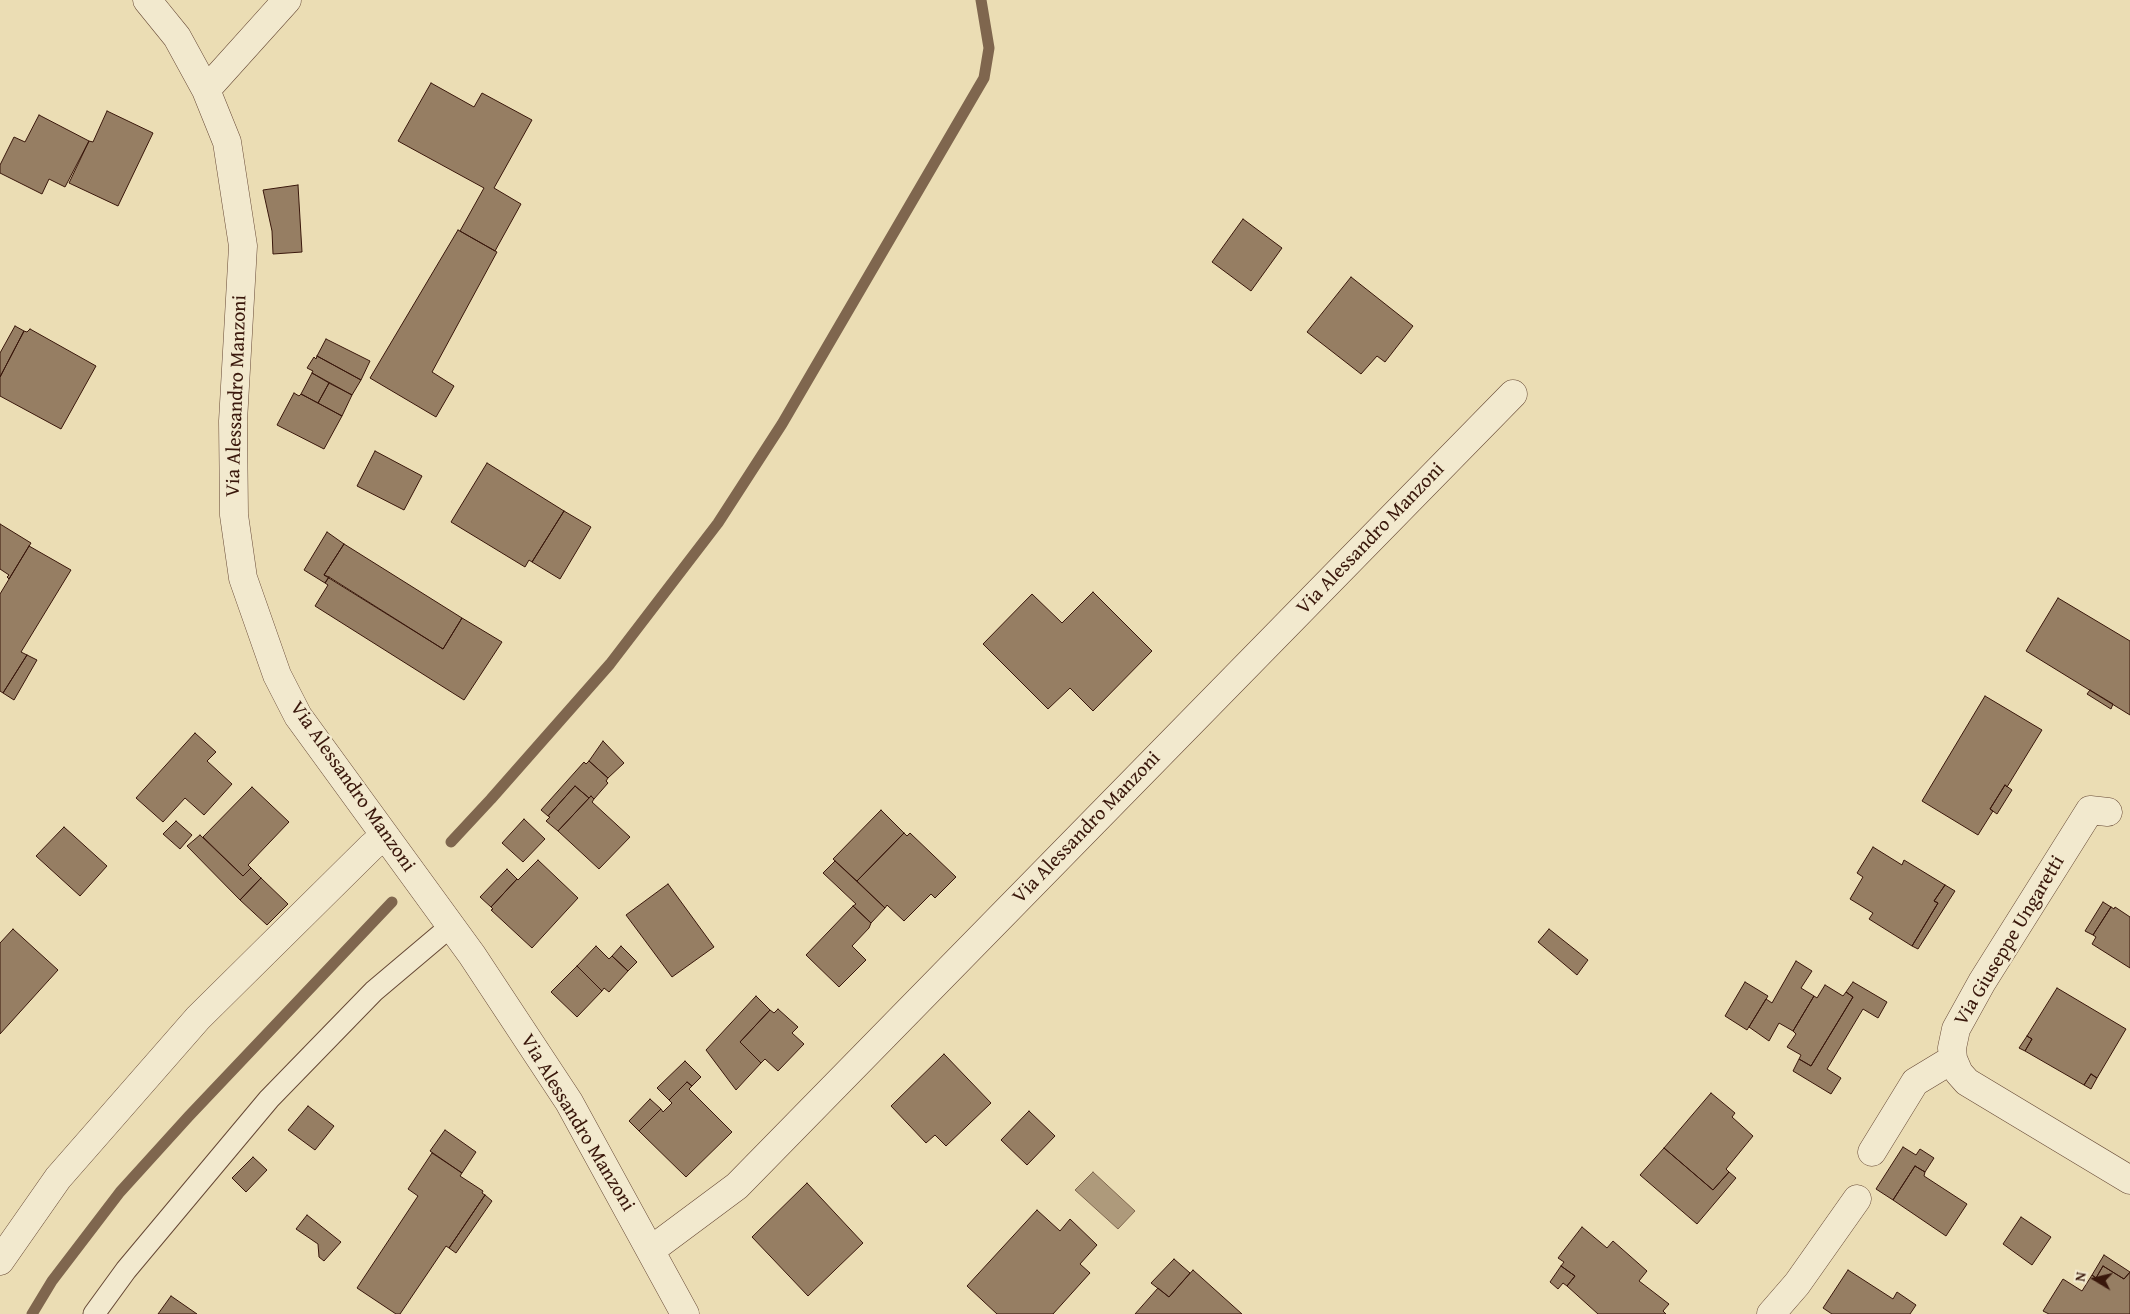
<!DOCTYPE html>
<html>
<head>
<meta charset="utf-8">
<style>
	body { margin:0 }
	#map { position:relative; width:2130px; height:1314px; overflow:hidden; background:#ebddb4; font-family:"Gentium Book Plus",serif }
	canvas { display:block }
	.north { position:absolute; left:2070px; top:1254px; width:50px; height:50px; -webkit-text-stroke:4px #f2e9ce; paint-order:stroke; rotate:279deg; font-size:14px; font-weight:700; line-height:20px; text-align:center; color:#39170b }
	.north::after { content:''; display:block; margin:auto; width:18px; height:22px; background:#39170b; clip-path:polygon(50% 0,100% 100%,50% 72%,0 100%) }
</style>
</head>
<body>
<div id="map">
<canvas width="2130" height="1314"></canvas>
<div class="north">N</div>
</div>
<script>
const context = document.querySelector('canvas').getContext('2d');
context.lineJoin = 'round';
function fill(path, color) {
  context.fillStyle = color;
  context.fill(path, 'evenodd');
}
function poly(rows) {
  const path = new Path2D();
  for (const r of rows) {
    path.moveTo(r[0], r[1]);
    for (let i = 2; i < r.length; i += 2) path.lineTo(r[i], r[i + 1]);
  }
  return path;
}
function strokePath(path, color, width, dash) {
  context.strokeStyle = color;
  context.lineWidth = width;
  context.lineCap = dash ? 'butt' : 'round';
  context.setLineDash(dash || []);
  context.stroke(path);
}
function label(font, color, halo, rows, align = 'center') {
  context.font = font + ' "Gentium Book Plus",serif';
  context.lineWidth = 4.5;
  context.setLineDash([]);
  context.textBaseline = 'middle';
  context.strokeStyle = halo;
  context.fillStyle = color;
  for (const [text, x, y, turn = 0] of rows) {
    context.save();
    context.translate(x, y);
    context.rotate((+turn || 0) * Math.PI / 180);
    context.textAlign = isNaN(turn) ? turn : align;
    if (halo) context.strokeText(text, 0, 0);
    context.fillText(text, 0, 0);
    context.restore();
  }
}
const water = poly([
	[1093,1172,1135,1211,1118,1229,1075,1190,1093,1172]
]);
fill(water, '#ae9a7b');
strokePath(water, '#7f664e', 1);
strokePath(poly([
	[451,842,491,799,610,664,718,523,782,424,984,78,989,48,981,0],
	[32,1314,52,1281,120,1192,189,1116,392,902]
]), '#7f664e', 11);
const building = poly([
	[431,83,474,107,482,93,532,120,494,188,521,204,495,251,460,231,484,188,398,141,431,83],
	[107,111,153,133,118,206,69,183,89,141,93,142,107,111],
	[39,115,89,141,65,187,49,179,42,194,0,173,0,165,14,137,25,142,39,115],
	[298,185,302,252,273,254,272,231,263,190,298,185],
	[1243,219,1282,248,1251,291,1212,262,1243,219],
	[458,230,497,252,432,372,454,386,436,417,370,378,458,230],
	[1351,277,1413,326,1385,362,1377,356,1361,374,1307,332,1351,277],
	[15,326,24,331,0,377,0,353,15,326],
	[30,329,96,366,61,429,0,396,0,377,24,331,27,332,30,329],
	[326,339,370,361,361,380,317,356,326,339],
	[317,356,361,380,352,395,312,373,313,371,307,368,314,357,316,359,317,356],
	[312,373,329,383,318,403,301,394,312,373],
	[329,383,352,395,342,416,318,403,329,383],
	[294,393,299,396,301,394,342,416,324,449,277,425,294,393],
	[375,451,422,476,404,510,357,486,375,451],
	[487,463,564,511,532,562,529,560,525,567,451,522,487,463],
	[564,511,591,527,560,579,532,562,564,511],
	[0,524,31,543,9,579,7,577,9,575,0,569,0,524],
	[327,532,344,544,324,575,329,577,325,583,304,570,327,532],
	[344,544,462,618,443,649,324,575,344,544],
	[29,546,71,570,21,652,27,655,3,693,0,691,0,594,29,546],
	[329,577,443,649,462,618,502,642,464,700,315,606,328,585,325,583,329,577],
	[1093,592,1152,651,1093,711,1070,688,1048,709,983,644,1032,594,1062,623,1093,592],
	[2058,598,2130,641,2130,715,2026,651,2058,598],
	[27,655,37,660,14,700,3,693,27,655],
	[2090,690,2113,704,2111,709,2087,694,2090,690],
	[1985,696,2042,730,2007,787,2005,785,1990,809,1993,811,1978,835,1922,801,1985,696],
	[195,733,216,752,207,761,232,784,204,815,185,798,163,822,136,798,195,733],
	[603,741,624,763,608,778,589,761,603,741],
	[589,761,608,778,606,781,608,783,594,799,591,796,589,798,575,786,548,816,541,810,584,762,586,764,589,761],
	[2005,785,2012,790,1997,814,1990,809,2005,785],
	[575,786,589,798,558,831,546,821,550,817,548,816,575,786],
	[252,787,289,822,248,865,251,868,243,876,203,837,252,787],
	[591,796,594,799,592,802,630,837,599,869,558,831,591,796],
	[881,810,904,833,857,881,833,859,881,810],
	[524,819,545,839,523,862,502,843,524,819],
	[176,821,192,835,180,849,163,834,176,821],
	[64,827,107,866,80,896,36,856,64,827],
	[904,833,907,836,910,833,956,877,935,898,931,894,904,921,887,905,885,908,857,881,904,833],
	[200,835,243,876,251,868,261,878,240,900,187,846,200,835],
	[1873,847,1902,865,1904,860,1945,885,1934,901,1938,903,1912,946,1869,919,1873,913,1850,899,1863,877,1857,873,1873,847],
	[538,860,578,898,532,948,491,910,493,909,491,907,517,879,518,880,538,860],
	[835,861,885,908,871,923,853,906,856,904,823,873,835,861],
	[507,869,517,879,491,907,480,897,507,869],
	[261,878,288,904,267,925,240,900,261,878],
	[668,884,714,947,672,977,626,915,668,884],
	[1945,885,1955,891,1918,949,1912,946,1938,903,1934,901,1945,885],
	[2103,902,2111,907,2093,935,2085,931,2103,902],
	[853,906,871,923,869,928,852,946,866,960,839,987,806,955,853,906],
	[2111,907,2114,909,2115,907,2130,917,2130,968,2092,944,2096,937,2093,935,2111,907],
	[13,929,58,970,0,1034,0,943,13,929],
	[1549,929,1588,960,1577,975,1538,942,1549,929],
	[596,946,609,959,612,956,628,971,609,992,604,988,602,991,577,966,596,946],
	[621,946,637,962,628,971,612,956,621,946],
	[1796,961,1812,971,1801,988,1814,996,1793,1031,1779,1023,1769,1041,1749,1027,1766,999,1772,1003,1796,961],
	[577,966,602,991,577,1017,551,992,577,966],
	[1745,982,1768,996,1747,1030,1725,1016,1745,982],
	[1853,982,1887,1002,1878,1018,1863,1009,1827,1069,1841,1078,1831,1094,1793,1071,1799,1059,1811,1066,1853,997,1846,992,1853,982],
	[1825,985,1843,996,1846,992,1853,997,1811,1066,1799,1059,1801,1055,1787,1047,1796,1034,1793,1031,1814,996,1817,998,1825,985],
	[2057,988,2126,1029,2097,1078,2091,1074,2084,1085,2025,1051,2032,1039,2027,1036,2057,988],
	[756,996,770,1010,740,1042,761,1063,736,1090,706,1050,756,996],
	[778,1009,798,1027,792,1033,804,1044,778,1071,765,1059,761,1063,740,1042,770,1010,774,1013,778,1009],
	[2027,1036,2032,1039,2025,1051,2019,1048,2027,1036],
	[944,1054,991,1103,946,1146,935,1135,926,1143,891,1106,944,1054],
	[685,1061,701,1077,692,1086,687,1082,669,1100,657,1088,685,1061],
	[2091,1074,2097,1078,2091,1089,2084,1085,2091,1074],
	[687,1082,692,1086,689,1089,732,1132,686,1177,639,1131,661,1109,663,1112,672,1103,669,1100,687,1082],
	[1711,1093,1735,1113,1732,1117,1753,1136,1726,1169,1729,1172,1713,1190,1664,1148,1711,1093],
	[650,1099,661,1109,639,1131,629,1121,650,1099],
	[308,1106,334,1126,315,1150,288,1130,308,1106],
	[1029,1111,1055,1136,1027,1165,1001,1140,1029,1111],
	[445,1130,476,1152,462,1173,430,1151,445,1130],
	[1903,1147,1916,1155,1920,1149,1934,1158,1925,1172,1915,1166,1893,1200,1876,1189,1903,1147],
	[1664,1148,1713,1190,1729,1172,1736,1178,1697,1224,1640,1175,1664,1148],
	[432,1153,462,1173,460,1176,483,1191,482,1193,485,1195,449,1248,446,1246,400,1314,396,1314,357,1288,418,1196,408,1189,432,1153],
	[253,1157,267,1170,246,1192,232,1178,253,1157],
	[1915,1166,1925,1172,1924,1176,1967,1204,1946,1236,1893,1200,1915,1166],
	[807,1183,863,1243,808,1296,752,1237,807,1183],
	[485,1195,492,1201,456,1253,449,1248,485,1195],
	[1037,1210,1060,1231,1070,1219,1097,1245,1080,1264,1090,1273,1053,1314,997,1314,967,1286,1037,1210],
	[307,1215,341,1242,324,1261,319,1257,318,1244,296,1229,307,1215],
	[2021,1217,2051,1237,2032,1265,2003,1244,2021,1217],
	[1582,1227,1607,1248,1613,1241,1647,1271,1639,1281,1669,1304,1663,1311,1666,1314,1598,1314,1567,1286,1575,1276,1561,1266,1564,1262,1558,1258,1582,1227],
	[2104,1255,2130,1272,2124,1279,2103,1266,2096,1278,2092,1275,2104,1255],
	[1174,1259,1190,1273,1169,1297,1151,1283,1174,1259],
	[1561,1266,1575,1276,1567,1286,1563,1283,1558,1289,1550,1282,1561,1266],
	[2103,1266,2124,1279,2130,1272,2130,1314,2049,1314,2043,1311,2063,1279,2082,1291,2092,1275,2096,1278,2103,1266],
	[1193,1270,1242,1314,1135,1314,1158,1288,1169,1297,1193,1270],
	[1848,1270,1893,1299,1897,1292,1916,1305,1910,1314,1832,1314,1823,1308,1848,1270],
	[171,1296,197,1314,158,1314,171,1296]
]);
fill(building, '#967e63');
strokePath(building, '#39170b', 1);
const service = poly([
	[94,1314,126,1270,269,1099,374,991,451,926]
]);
const minor = poly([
	[147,0,177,37,206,90,227,142,243,246,233,421,234,515,243,578,277,675,298,716,472,955,569,1102,685,1314],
	[206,90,287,0],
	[2108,812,2090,810,1982,982,1956,1029,1952,1048,1953,1059,1959,1073,1967,1082,2130,1180],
	[1872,1152,1915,1082,1953,1059],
	[651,1250,737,1186,1513,394],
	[0,1261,58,1178,198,1018,371,847,384,836],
	[1771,1314,1797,1284,1857,1199]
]);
strokePath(service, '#664835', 23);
strokePath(minor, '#664835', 29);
strokePath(service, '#f2e9ce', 21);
strokePath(minor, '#f2e9ce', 28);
label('20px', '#39170b', '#f2e9ce', [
	["Via Alessandro Manzoni",237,396,-88],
	["Via Alessandro Manzoni",1371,539,-46],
	["Via Alessandro Manzoni",352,787,55],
	["Via Alessandro Manzoni",1087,828,-46],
	["Via Giuseppe Ungaretti",2010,941,-59],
	["Via Alessandro Manzoni",577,1123,59]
]);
</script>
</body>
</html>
